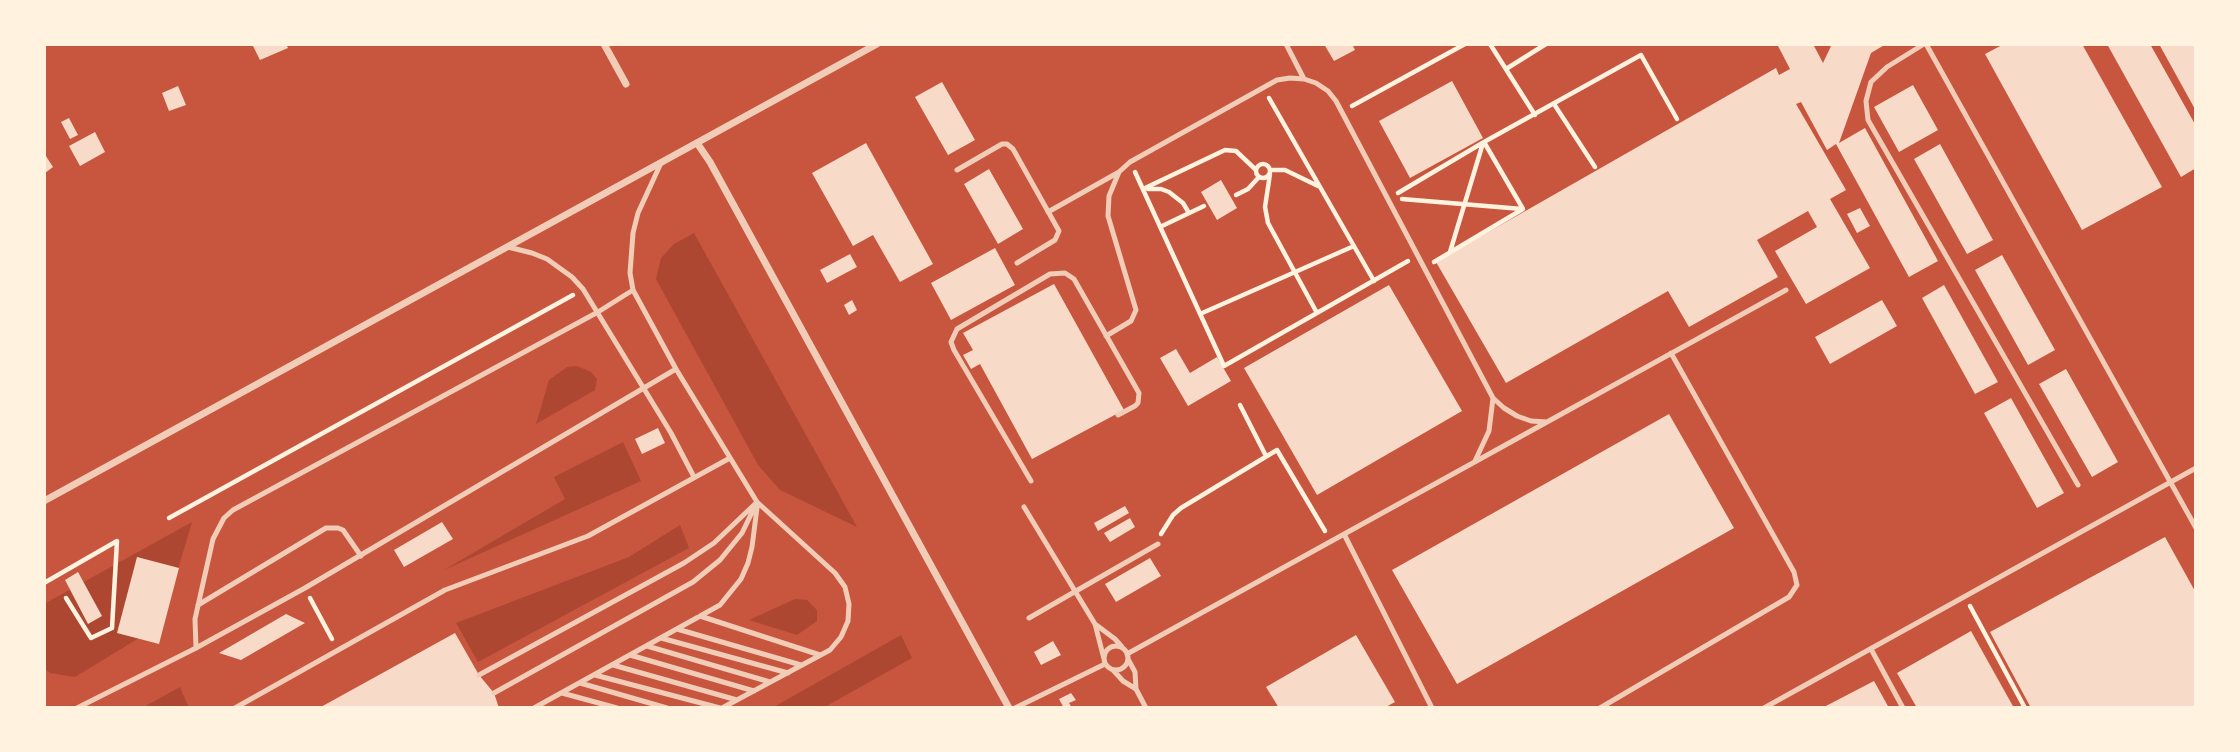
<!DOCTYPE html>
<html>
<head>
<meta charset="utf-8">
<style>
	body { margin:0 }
	#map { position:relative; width:2240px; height:752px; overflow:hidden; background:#c8553d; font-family:Poppins,sans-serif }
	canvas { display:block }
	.frame { position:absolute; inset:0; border:46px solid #fff3e0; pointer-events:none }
</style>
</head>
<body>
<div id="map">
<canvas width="2240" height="752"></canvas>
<div class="frame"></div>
</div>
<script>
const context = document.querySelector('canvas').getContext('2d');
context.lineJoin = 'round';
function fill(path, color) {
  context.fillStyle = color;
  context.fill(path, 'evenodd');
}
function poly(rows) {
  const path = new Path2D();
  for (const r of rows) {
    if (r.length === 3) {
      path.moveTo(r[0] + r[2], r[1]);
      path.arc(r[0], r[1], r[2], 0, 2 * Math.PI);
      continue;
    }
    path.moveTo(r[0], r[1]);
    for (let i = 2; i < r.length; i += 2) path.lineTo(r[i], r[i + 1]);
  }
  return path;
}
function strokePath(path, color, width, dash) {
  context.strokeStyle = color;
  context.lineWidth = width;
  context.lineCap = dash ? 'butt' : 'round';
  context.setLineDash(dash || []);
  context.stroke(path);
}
fill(poly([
	[694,233,857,527,780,490,758,465,656,279,661,258,674,244],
	[577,366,591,372,597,379,595,390,536,424,549,380,567,367],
	[623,442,641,481,444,570,565,499,554,477],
	[192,522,162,624,75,677,50,673,44,668,44,604],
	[680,525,689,548,478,662,456,623,629,557],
	[795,599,807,600,817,610,817,621,797,635,749,620],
	[901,635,912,658,823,708,772,708],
	[180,687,189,708,142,708]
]), '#ae4732');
fill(poly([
	[252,44,286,44,288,48,260,60],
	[1324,44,1352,44,1355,50,1334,61],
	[1777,44,1813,44,1823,63,1832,44,1886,44,1871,53,1839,143,1865,128,1938,261,1909,277,1836,144,1827,150,1801,102,1796,104,1846,190,1830,199,1870,268,1806,304,1775,251,1817,227,1808,211,1757,240,1778,277,1689,327,1668,291,1506,383,1436,262,1776,68,1779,75,1790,69],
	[2004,44,2082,44,2162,187,2082,230,1985,54],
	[2107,44,2150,44,2196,126,2196,168,2181,177],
	[2159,44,2196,44,2196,111],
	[1452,81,1483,138,1410,178,1379,121],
	[942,82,975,140,948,155,915,97],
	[1913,85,1938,130,1899,152,1874,107],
	[178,86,186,105,169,111,162,93],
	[69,118,78,135,70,139,61,122],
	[95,132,105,152,80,166,69,146],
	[866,143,933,264,900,282,873,235,853,246,812,173],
	[1940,144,1993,240,1967,254,1914,159],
	[44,153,53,167,45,173,44,170],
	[989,169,1023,229,998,244,964,184],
	[1221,180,1237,208,1217,220,1201,192],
	[1860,208,1870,226,1857,233,1847,214],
	[995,248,1015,285,951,320,931,283],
	[850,254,857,267,827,283,820,270],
	[2002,255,2055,350,2028,365,1975,270],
	[1054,284,1124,410,1032,459,980,364,971,369,963,355,973,350,963,333],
	[1389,285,1462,411,1317,495,1244,368],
	[1944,285,1998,382,1975,394,1922,298],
	[852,300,857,310,849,315,844,305],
	[1882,300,1897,326,1830,364,1815,337],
	[1176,349,1190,373,1217,357,1231,381,1188,406,1160,358],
	[2066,369,2118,462,2092,477,2039,384],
	[2011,398,2064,493,2037,508,1984,413],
	[1669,414,1734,528,1457,684,1392,570],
	[658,428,665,443,642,454,635,439],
	[1125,506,1129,513,1098,531,1094,523],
	[1130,518,1135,527,1110,542,1104,533],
	[442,522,453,539,404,567,394,550],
	[2165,537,2196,593,2196,708,2031,708,1990,632],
	[137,557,179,568,159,644,117,633],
	[1150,558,1161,576,1116,602,1105,584],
	[78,572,102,616,88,624,65,580],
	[286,614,305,623,241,660,219,653],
	[1971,631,2014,708,1917,708,1897,673],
	[455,633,479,675,494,693,499,708,319,708],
	[1356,635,1395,702,1384,708,1279,708,1266,687],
	[1053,641,1061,655,1041,665,1034,652],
	[1874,681,1889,708,1822,708],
	[1071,693,1076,700,1069,703,1072,708,1064,708,1059,699]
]), '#f7dbc8');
strokePath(poly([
	[1490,44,1535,115],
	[1506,69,1546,44],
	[1269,98,1374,281],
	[1554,104,1595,167],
	[1352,106,1465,44],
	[1263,171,7],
	[1271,170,1285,170,1318,186],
	[1135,172,1224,366,1408,261],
	[1270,174,1265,207,1268,223,1317,313],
	[1143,189,1225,150,1236,151,1255,169],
	[1148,189,1161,189,1169,192,1183,203,1189,213],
	[1398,193,1484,142,1641,55,1677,119],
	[1236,195,1248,189,1259,177],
	[1402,199,1522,209],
	[1160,227,1204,206],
	[1450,252,1483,143],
	[1434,262,1523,209,1484,142],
	[1200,314,1354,246],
	[1240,405,1266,456],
	[169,518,573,295],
	[1161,534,1173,515,1181,508,1277,450,1325,531],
	[44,583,117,541,112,628,91,638,66,598],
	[310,598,332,639],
	[1970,606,2025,708]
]), '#fff3e0', 4.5);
strokePath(poly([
	[1286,44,1304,79],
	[1924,44,1887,67,1871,82,1866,101,1868,120,2078,485],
	[1926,44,2196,528],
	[661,163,638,213,633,233,630,273,633,290,676,369,757,502,835,573,845,587,849,604,848,621,841,637,830,650,722,708],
	[957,170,1002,144,1007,144,1013,149,1059,231,1055,240,1017,263],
	[1048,212,1119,172],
	[508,247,532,253,547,259,572,277,583,289,671,433,694,477],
	[1106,336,1131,321,1136,310,1108,216,1109,196,1119,172,1130,162,1277,80,1290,78,1304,79,1316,83,1328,91,1336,101,1493,398,1504,408,1517,416,1531,421,1547,422],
	[1475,461,1489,431,1493,398],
	[1031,481,954,350,951,342,957,329,1050,274,1065,273,1074,279,1139,393,1138,403,1135,406,1118,415],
	[1024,507,1095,624,1104,659],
	[1344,534,1432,708],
	[198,605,326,528,338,528,343,530,361,556],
	[700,616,820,655],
	[1029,618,1158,544],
	[1095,624,1115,639,1122,647],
	[677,629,801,665],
	[661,638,788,673],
	[647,646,770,682],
	[1116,658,12],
	[196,648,195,619,213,539,224,518,233,510,598,312,633,290],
	[1871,649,1903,708],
	[1127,654,1786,290],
	[630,655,754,691],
	[1128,659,1135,672,1136,689,1146,708],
	[613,665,737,700],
	[1113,670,1123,681,1136,689],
	[479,675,684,563,714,543,755,504],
	[595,675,720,708],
	[580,683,667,708],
	[494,693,693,582,720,560,742,533,757,502],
	[562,693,617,708],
	[77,708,196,648,305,588,676,369],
	[235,708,445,590,588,536,730,458],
	[534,708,720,605,741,579,748,563,752,547,757,508],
	[1015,708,1105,664],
	[1600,708,1789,597,1797,585,1794,572,1671,353],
	[1764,708,2196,468]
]), '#f1ccb7', 5);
strokePath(poly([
	[604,44,626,84],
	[697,143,710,162,1009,708],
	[44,501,877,44]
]), '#f1ccb7', 7);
</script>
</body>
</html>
